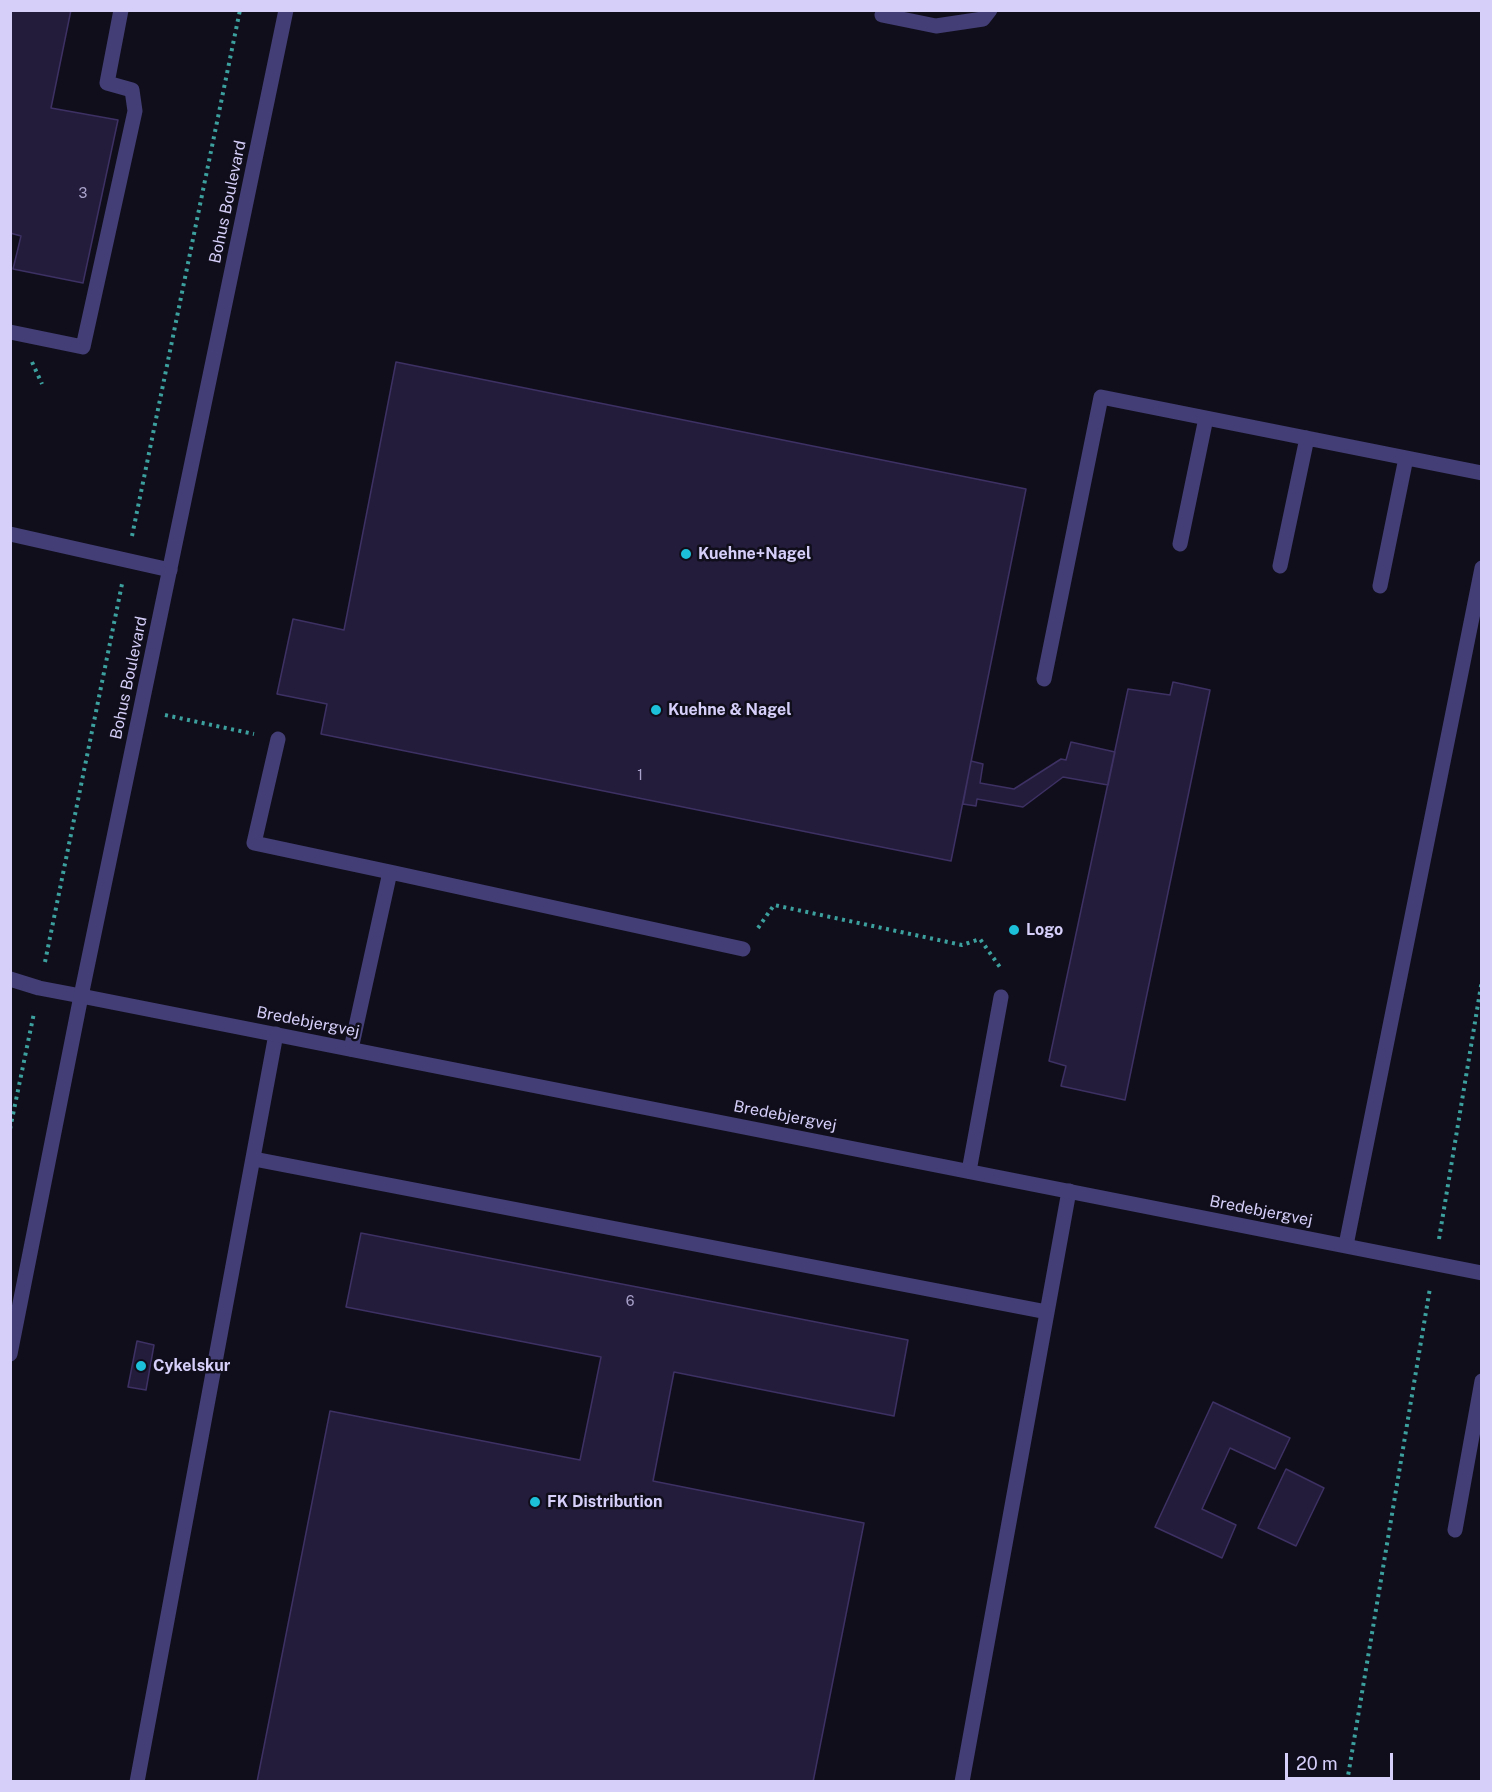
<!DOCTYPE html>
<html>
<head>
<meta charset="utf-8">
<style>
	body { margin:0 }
	#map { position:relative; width:1492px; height:1792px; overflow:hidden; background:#110e1c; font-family:"Public Sans",sans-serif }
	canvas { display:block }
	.frame { position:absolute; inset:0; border:12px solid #d5cff9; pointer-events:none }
	.scale { position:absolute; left:1285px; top:1753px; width:108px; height:27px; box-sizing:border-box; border:3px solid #d5cff9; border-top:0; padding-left:8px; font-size:18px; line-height:21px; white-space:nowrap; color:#d5cff9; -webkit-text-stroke:4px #110e1c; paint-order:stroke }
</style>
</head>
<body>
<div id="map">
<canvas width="1492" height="1792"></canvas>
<div class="frame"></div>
<div class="scale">20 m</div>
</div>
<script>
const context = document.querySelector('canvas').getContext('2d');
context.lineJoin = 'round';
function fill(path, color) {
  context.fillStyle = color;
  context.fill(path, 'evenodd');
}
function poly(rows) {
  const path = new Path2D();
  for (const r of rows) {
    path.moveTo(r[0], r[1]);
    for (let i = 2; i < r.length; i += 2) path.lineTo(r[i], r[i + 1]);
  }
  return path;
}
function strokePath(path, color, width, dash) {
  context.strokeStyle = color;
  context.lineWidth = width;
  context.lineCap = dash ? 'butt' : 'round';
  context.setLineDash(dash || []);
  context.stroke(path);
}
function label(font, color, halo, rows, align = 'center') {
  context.font = font + ' "Public Sans",sans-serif';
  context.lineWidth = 5;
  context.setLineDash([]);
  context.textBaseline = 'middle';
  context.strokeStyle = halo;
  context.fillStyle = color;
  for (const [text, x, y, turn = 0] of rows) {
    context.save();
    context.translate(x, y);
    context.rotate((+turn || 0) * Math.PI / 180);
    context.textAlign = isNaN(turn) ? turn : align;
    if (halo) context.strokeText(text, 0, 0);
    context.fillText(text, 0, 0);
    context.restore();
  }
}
const building = poly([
	[10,10,71,10,51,108,118,120,83,283,13,269,21,236,10,233,10,10],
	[396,362,1026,489,951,861,321,734,327,704,277,694,293,619,344,630,396,362],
	[1173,682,1210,690,1125,1100,1061,1086,1066,1066,1049,1061,1128,689,1170,695,1173,682],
	[1071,742,1115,752,1108,785,1063,777,1023,807,977,799,976,806,963,804,971,761,983,764,980,783,1014,789,1061,759,1066,760,1071,742],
	[361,1233,908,1340,894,1416,674,1372,653,1481,864,1523,813,1782,257,1782,330,1411,580,1460,601,1357,346,1307,361,1233],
	[137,1341,154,1345,146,1390,128,1387,137,1341],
	[1213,1402,1290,1438,1275,1469,1230,1448,1202,1509,1236,1525,1222,1558,1155,1527,1213,1402],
	[1286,1469,1324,1488,1296,1546,1258,1528,1286,1469]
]);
fill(building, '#241c3b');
strokePath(building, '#3d3164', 1.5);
strokePath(poly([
	[32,362,42,384],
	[132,536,240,10],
	[165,715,254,734],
	[758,928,774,905,962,945,980,939,1002,970],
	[45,962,122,584],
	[10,1129,34,1013],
	[1439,1239,1482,980],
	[1347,1782,1430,1288]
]), '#3ca19e', 4, [3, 4.5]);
strokePath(poly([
	[882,15,936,26,983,19,990,10],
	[10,332,83,347,135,111,132,90,107,83,121,10],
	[10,534,170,570],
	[1180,544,1206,418],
	[1280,566,1307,438],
	[1380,586,1406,458],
	[1044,679,1101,397,1482,473],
	[278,739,254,843,390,872],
	[10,979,39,988,81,996],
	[351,1049,390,872,743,949],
	[254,1159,1047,1312],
	[969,1171,1001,997],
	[1346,1245,1482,568],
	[1455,1530,1482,1381],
	[137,1782,276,1034],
	[962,1782,1069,1191]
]), '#433f76', 15);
strokePath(poly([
	[81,996,1482,1273],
	[10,1354,81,996,286,10]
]), '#433f76', 15);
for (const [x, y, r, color] of [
	[686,554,6,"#1cc0d9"],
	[656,710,6,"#1cc0d9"],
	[1014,930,6,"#1cc0d9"],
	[141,1366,6,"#1cc0d9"],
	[535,1502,6,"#1cc0d9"]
]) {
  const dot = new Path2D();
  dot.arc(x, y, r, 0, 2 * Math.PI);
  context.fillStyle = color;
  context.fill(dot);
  strokePath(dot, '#110e1c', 2);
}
label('14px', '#a9a2ca', null, [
	["3",83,194],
	["1",640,776],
	["6",630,1302]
]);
label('16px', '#d5cff9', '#110e1c', [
	["Bohus Boulevard",228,202,-78],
	["Bohus Boulevard",129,678,-78],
	["Bredebjergvej",308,1022,11],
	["Bredebjergvej",785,1116,11],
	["Bredebjergvej",1261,1211,11]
]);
label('bold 16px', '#d5cff9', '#110e1c', [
	["Kuehne+Nagel",698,554],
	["Kuehne & Nagel",668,710],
	["Logo",1026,930],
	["Cykelskur",153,1366],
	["FK Distribution",547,1502]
], 'left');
</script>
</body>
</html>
